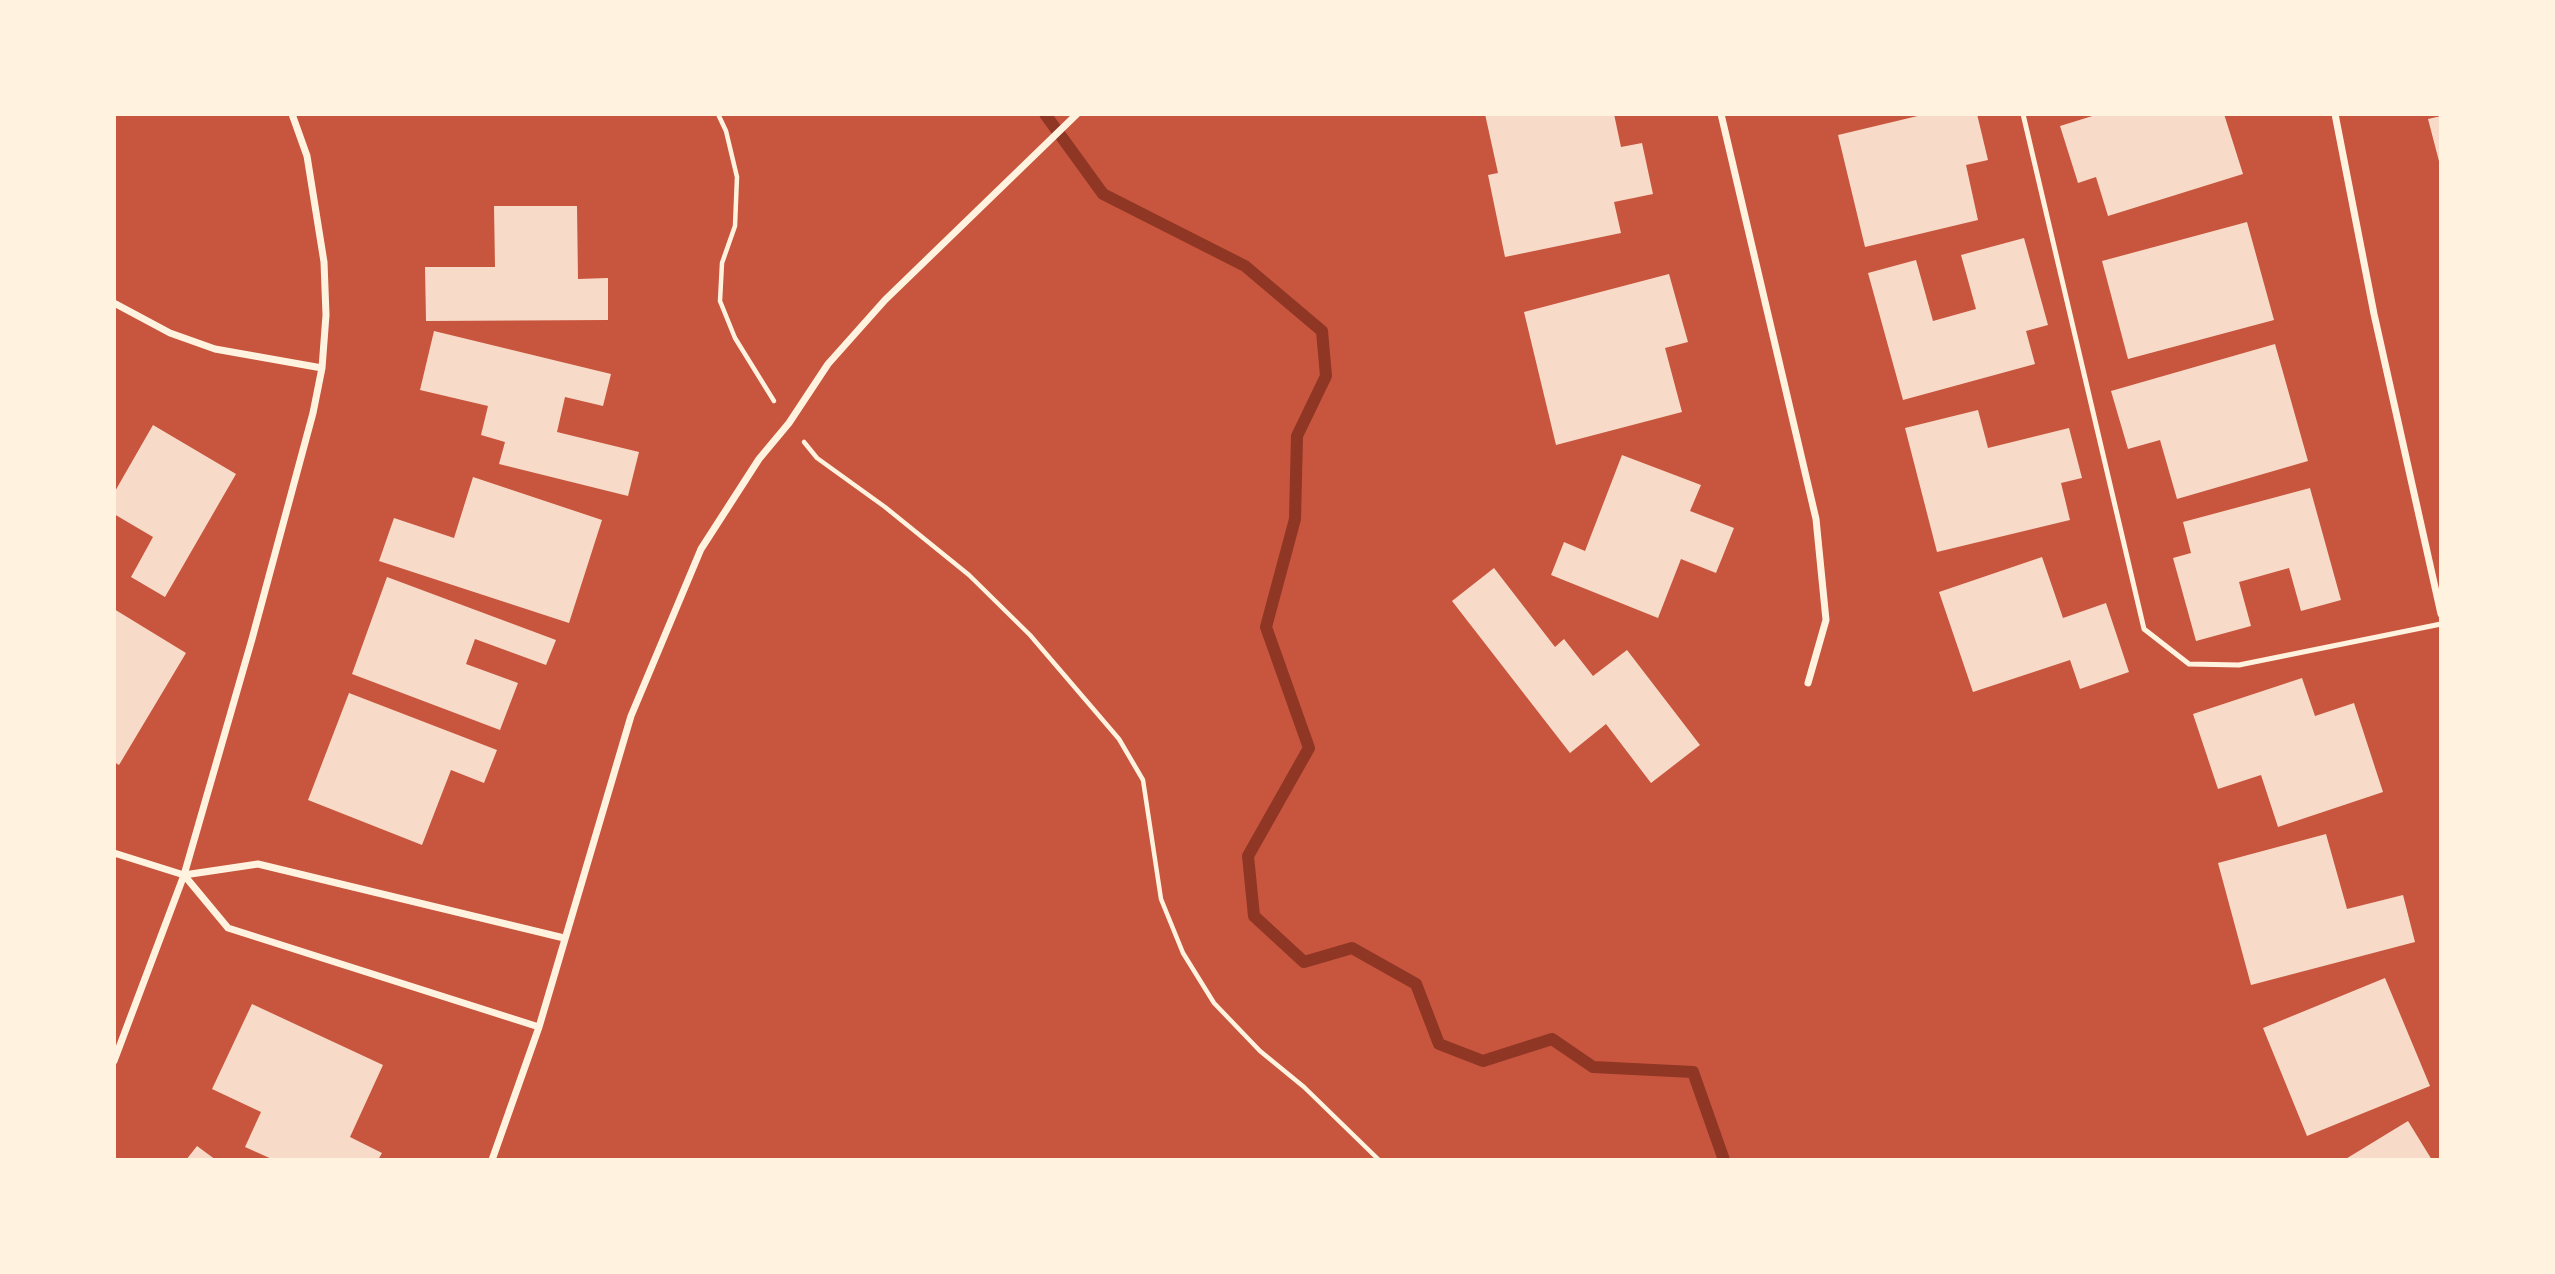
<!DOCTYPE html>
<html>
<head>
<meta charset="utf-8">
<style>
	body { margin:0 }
	#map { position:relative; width:2555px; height:1274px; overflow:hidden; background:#c8553d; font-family:"Sofia Sans Condensed",sans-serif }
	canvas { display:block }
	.frame { position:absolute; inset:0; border:116px solid #fff3e0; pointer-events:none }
</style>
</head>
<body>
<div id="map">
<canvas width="2555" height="1274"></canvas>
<div class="frame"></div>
</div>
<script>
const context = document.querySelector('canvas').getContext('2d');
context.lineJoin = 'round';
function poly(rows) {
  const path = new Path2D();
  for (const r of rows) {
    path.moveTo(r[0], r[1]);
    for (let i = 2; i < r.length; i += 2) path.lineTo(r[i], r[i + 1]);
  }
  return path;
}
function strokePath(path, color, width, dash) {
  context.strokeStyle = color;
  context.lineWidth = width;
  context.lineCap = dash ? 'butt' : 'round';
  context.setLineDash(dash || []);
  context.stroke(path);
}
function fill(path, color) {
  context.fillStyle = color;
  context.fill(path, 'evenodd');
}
strokePath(poly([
	[1045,114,1103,194,1245,266,1322,331,1326,376,1297,436,1295,519,1266,627,1309,748,1248,856,1254,916,1304,962,1352,948,1416,984,1439,1044,1483,1061,1552,1039,1593,1067,1693,1072,1724,1160]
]), '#8f3625', 12);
fill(poly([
	[1485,114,1614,114,1621,147,1642,143,1653,194,1614,202,1621,233,1505,257,1488,175,1498,173],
	[1926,114,1977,114,1988,160,1966,165,1978,220,1865,247,1838,135],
	[2099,114,2224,114,2243,174,2108,216,2096,177,2078,183,2060,126],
	[2441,116,2441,165,2440,165,2428,119],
	[494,206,577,206,578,279,608,278,608,320,426,321,425,267,495,267],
	[2247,222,2274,320,2128,359,2102,261],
	[2024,238,2048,325,2026,331,2035,364,1903,400,1868,273,1916,260,1933,321,1976,309,1961,255],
	[1669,274,1688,342,1665,348,1682,412,1556,445,1524,312],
	[434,331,611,374,603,406,565,397,557,432,639,452,628,496,499,464,505,442,481,435,488,406,420,390],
	[2275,344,2308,461,2177,499,2160,440,2128,449,2111,391],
	[1978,410,1988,448,2069,428,2082,478,2061,483,2070,520,1937,552,1905,428],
	[153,425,236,474,165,597,131,577,153,537,114,514,114,493],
	[1622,455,1701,485,1690,511,1734,528,1716,573,1681,559,1658,618,1551,575,1564,542,1585,551],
	[473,477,602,520,569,623,379,561,394,518,454,538],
	[2310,488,2341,600,2301,611,2289,568,2239,582,2251,626,2196,641,2173,558,2191,553,2183,522],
	[2042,557,2063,618,2106,603,2129,672,2080,689,2070,660,1973,692,1939,592],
	[1494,568,1555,647,1564,639,1593,676,1627,650,1700,745,1651,783,1606,724,1570,753,1452,601],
	[387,577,556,640,546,665,475,639,466,664,518,683,500,730,352,674],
	[114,609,186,653,119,765,114,762],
	[2302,678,2315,716,2354,703,2383,792,2278,827,2261,775,2218,789,2193,714],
	[349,693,497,750,484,783,451,770,422,845,308,800],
	[2326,834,2347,909,2403,895,2415,942,2251,985,2218,863],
	[2385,978,2430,1086,2307,1136,2263,1028],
	[252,1004,383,1065,350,1137,382,1153,378,1160,274,1160,245,1147,261,1112,212,1089],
	[2408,1121,2432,1160,2344,1160],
	[197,1146,216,1160,186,1160]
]), '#f7dbc8');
strokePath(poly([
	[718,114,726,131,737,177,735,226,722,263,720,301,735,338,774,401],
	[804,442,817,458,885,507,969,575,1030,635,1119,739,1143,780,1161,899,1183,953,1214,1003,1260,1051,1304,1087,1379,1160]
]), '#fff3e0', 4.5);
strokePath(poly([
	[2023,114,2144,629,2189,664,2239,665,2441,624]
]), '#fff3e0', 5);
strokePath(poly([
	[1721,114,1816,519,1826,620,1808,683],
	[2335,114,2374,314,2441,614],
	[114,303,170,333,215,349,322,368],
	[114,853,184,875,258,864,564,938],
	[184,875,228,928,539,1027],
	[114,1061,184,875,252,639,313,413,322,368,326,315,324,262,307,156,292,114],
	[492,1160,539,1027,631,716,701,549,759,459,789,423,828,364,885,300,1077,114]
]), '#fff3e0', 7);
</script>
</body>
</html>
